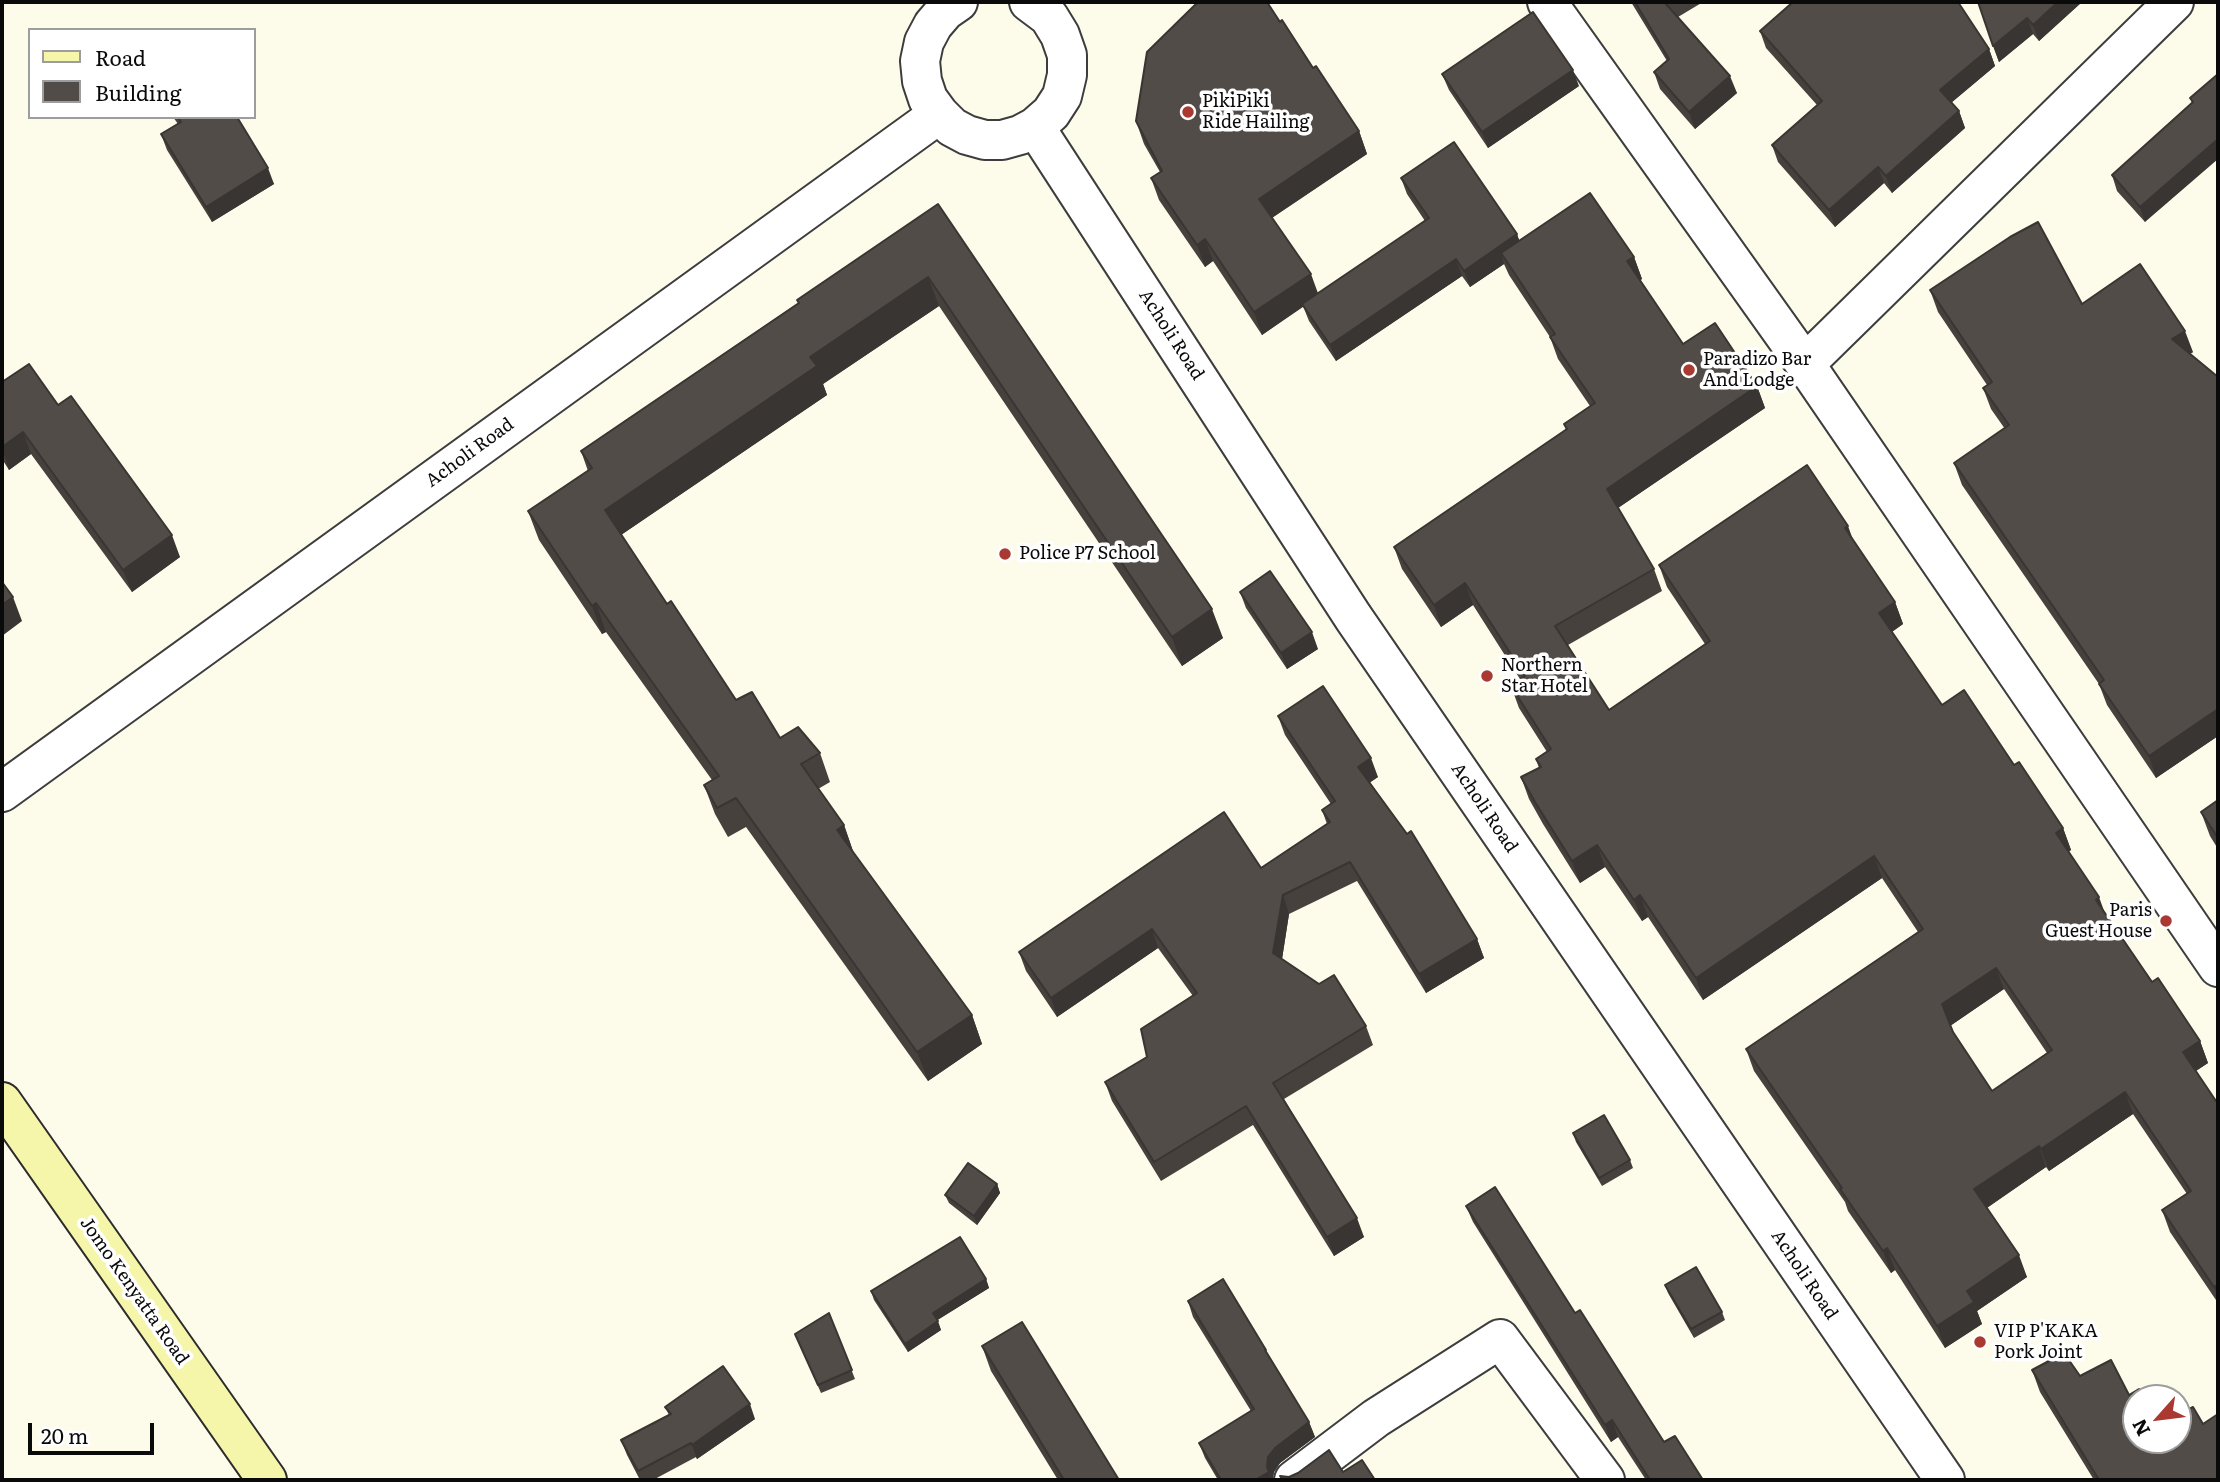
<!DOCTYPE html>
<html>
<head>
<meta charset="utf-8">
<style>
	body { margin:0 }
	#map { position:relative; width:2220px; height:1482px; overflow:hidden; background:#fdfbe9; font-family:Literata,serif }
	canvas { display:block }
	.frame { position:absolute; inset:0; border:4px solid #0a0a0a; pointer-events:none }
	.legend { position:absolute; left:28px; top:28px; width:228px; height:91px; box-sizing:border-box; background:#fff; border:2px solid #9d9d9d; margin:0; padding:9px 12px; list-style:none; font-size:21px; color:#0a0a0a }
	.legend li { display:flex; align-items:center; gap:14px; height:35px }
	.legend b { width:35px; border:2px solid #9d9d9d }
	.north { position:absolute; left:2122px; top:1384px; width:70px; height:70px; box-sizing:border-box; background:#fff; border:2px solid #9d9d9d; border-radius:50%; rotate:242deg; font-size:19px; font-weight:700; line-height:28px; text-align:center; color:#0a0a0a }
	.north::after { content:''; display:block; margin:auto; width:24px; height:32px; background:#aa3932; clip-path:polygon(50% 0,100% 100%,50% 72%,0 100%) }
	.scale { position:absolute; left:28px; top:1423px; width:126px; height:32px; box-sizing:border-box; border:4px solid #0a0a0a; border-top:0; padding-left:9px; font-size:21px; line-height:24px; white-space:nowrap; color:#0a0a0a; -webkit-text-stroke:5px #fff; paint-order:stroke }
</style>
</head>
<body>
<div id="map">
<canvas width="2220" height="1482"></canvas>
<div class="frame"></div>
<ul class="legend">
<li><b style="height:9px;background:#f6f6aa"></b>Road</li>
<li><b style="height:19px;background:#514c47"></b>Building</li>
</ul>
<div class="north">N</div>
<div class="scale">20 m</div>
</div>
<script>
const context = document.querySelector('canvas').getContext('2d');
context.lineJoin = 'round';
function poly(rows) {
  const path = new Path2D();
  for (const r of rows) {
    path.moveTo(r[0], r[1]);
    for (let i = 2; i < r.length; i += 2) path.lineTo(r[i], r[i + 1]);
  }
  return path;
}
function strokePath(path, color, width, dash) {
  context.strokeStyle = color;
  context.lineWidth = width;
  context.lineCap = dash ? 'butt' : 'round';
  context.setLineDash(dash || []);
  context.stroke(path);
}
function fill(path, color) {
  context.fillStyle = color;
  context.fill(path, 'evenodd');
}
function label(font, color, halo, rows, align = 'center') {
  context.font = font + ' Literata,serif';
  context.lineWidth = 7;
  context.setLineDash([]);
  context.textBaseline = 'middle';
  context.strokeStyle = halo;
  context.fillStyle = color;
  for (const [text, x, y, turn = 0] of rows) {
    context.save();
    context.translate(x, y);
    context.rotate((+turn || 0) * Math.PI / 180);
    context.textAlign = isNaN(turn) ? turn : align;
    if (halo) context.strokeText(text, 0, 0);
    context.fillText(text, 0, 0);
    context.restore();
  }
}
const street = poly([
	[958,2,945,11,933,25,924,42,920,61,922,81,928,99,939,114,952,127,967,135,985,140,1002,140,1020,135,1035,127,1051,113,1062,96,1067,75,1067,55,1060,35,1049,17,1029,2],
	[1547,2,1805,364,2218,967],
	[1035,127,1353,617,1945,1480],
	[1805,364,2174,2],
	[2,792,939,114],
	[1294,1480,1376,1418,1500,1339,1605,1480]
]);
const secondary = poly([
	[2,1102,267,1480]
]);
strokePath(street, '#3d3d3d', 42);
strokePath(secondary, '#2c2c2c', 42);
strokePath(street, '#fff', 38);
strokePath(secondary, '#f6f6aa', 38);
fill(poly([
	[1631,2,1703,2,1678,17,1737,93,1695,129,1660,89,1654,72,1667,61],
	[1978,2,2082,2,2039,41,2033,34,1999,62],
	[1280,22,1359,131,1367,154,1272,218,1318,294,1425,221,1407,194,1401,178,1517,234,1519,241,1634,257,1642,279,1640,280,1683,344,1757,386,1765,408,1618,508,1654,569,1662,591,1568,645,1609,710,1705,644,1667,587,1659,565,1853,540,1895,602,1903,624,1892,632,1942,705,2014,765,2063,828,2071,850,2068,852,2104,912,2152,982,2200,1041,2208,1063,2196,1071,2218,1104,2218,1303,2170,1232,2162,1210,2187,1194,2133,1114,2049,1171,2046,1167,1987,1208,2027,1277,1977,1311,1982,1324,1945,1348,1895,1270,1891,1273,1848,1211,1845,1202,1754,1071,1746,1049,1918,932,1882,878,1703,1000,1648,917,1642,921,1605,867,1580,883,1543,824,1529,799,1521,777,1539,768,1536,759,1547,752,1519,708,1511,686,1520,679,1473,605,1441,627,1402,569,1394,547,1566,430,1564,424,1590,406,1558,359,1550,337,1509,275,1504,264,1470,287,1462,276,1336,361,1309,321,1303,306,1262,335,1213,261,1205,267,1159,200,1151,178,1160,172,1144,144,1136,121],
	[2004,989,2047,1053,1992,1091,1953,1032,1950,1026],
	[1760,31,1989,49,1995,66,1951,103,1959,111,1965,128,1892,193,1884,183,1835,227,1778,162,1772,145,1817,105,1766,48],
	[1442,74,1579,86,1488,148,1449,90],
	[2218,74,2145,222,2117,191,2112,175,2192,103,2190,98],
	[173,117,237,117,274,184,212,222,167,150,161,134,178,124],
	[938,204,1223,638,1182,666,939,306,823,384,827,395,621,535,667,604,736,700,780,738,820,753,830,782,818,789,844,825,854,854,972,1015,982,1044,928,1081,746,827,728,837,715,814,704,785,712,780,606,632,602,634,539,540,528,511,588,471,581,451,798,303,797,300],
	[1930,290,2082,304,2193,352,2190,354,2218,377,2218,736,2156,778,2107,705,2099,684,1962,485,1954,463,2005,429,1991,409,1983,388,1987,385,1938,312],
	[2,382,58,405,180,557,132,592,31,454,9,470,2,459],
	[1240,592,1318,649,1287,669,1246,608],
	[1278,716,1378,777,1370,782,1477,939,1484,958,1426,993,1357,881,1289,914,1282,959,1366,1026,1373,1045,1284,1099,1364,1237,1334,1256,1253,1125,1161,1181,1112,1101,1105,1082,1147,1057,1193,996,1158,948,1057,1017,1026,971,1019,952,1261,868,1327,824,1322,810,1331,804,1285,735],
	[2218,800,2218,849,2210,836,2201,812],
	[1573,1133,1630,1160,1633,1168,1602,1186,1576,1142],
	[997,1184,1000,1193,977,1225,949,1203,945,1195],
	[1466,1206,1575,1313,1664,1442,1703,1480,1646,1480,1618,1437,1611,1442,1473,1222],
	[986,1279,989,1288,937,1320,941,1330,908,1352,874,1300,871,1291],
	[1665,1285,1722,1312,1725,1320,1694,1338,1668,1293],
	[1188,1301,1269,1357,1309,1422,1315,1437,1280,1463,1274,1472,1273,1480,1218,1480,1205,1458,1199,1443,1251,1411,1193,1317],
	[829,1313,855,1379,821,1393,795,1334],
	[982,1346,1119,1480,1058,1480,991,1371],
	[2032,1370,2080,1376,2136,1440,2203,1424,2218,1480,2094,1480,2040,1392],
	[665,1407,755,1419,697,1459,696,1457,653,1480,640,1480,627,1455,621,1440,669,1415]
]), '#46413d');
fill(poly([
	[2058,2,2082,2,2039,41,2033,25],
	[2027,18,2033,34,1999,62,1993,46],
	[1989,49,1995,66,1946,107,1940,90],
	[1573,70,1579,86,1488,148,1482,132],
	[1730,76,1737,93,1695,129,1689,112],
	[1959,111,1965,128,1892,193,1886,176],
	[1359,131,1367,154,1267,221,1259,199],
	[2218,139,2218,159,2145,222,2140,207],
	[1878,167,1884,183,1835,227,1829,210],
	[268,168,274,184,212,222,206,207],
	[1517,234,1523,251,1501,253,1504,264,1470,287,1464,271],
	[1205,239,1213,261,1205,267,1197,245],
	[1634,257,1642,279,1635,283,1627,261],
	[1456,259,1462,276,1336,361,1330,345],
	[1311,274,1319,296,1262,335,1254,312],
	[928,277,939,306,823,384,827,395,615,539,605,510,810,357],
	[2185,331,2193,352,2180,361,2172,339],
	[1757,386,1765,408,1615,510,1607,489],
	[23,432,31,454,9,470,2,447],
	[1848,526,1856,548,1845,528],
	[172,535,180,557,132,592,123,570],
	[1465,583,1473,605,1441,627,1434,605],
	[13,597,22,621,2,636,2,605],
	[1895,602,1903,624,1887,635,1879,613],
	[596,603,606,632,602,634,592,606],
	[1212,609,1223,638,1182,666,1172,637],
	[1312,632,1318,649,1287,669,1281,653],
	[2218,709,2218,736,2156,778,2149,756],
	[1371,758,1378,777,1365,786,1358,767],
	[844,825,854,854,837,830],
	[2063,828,2071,850,2064,855,2056,833],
	[1597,845,1605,867,1580,883,1572,861],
	[1874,856,1882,878,1703,1000,1696,978],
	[1283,895,1289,914,1280,972,1273,953],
	[1640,895,1648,917,1642,921,1634,900],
	[2099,897,2107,919,2096,900],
	[1152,929,1158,948,1057,1017,1051,998],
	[1477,939,1484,958,1426,993,1419,974],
	[1996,968,2004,989,1950,1026,1942,1004],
	[972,1015,982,1044,928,1081,917,1052],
	[2200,1041,2208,1063,2191,1074,2183,1052],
	[2125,1092,2133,1114,2049,1171,2041,1149],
	[2039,1146,2046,1167,1982,1211,1974,1189],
	[997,1184,1000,1193,977,1225,974,1216],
	[1357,1218,1364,1237,1334,1256,1327,1237],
	[1887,1248,1895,1270,1891,1273,1883,1251],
	[2019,1255,2027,1277,1977,1311,1982,1324,1945,1348,1937,1326,1967,1291],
	[986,1279,989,1288,936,1321,933,1313],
	[2218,1284,2218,1298,2214,1287],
	[938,1321,941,1330,908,1352,905,1344],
	[750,1404,755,1419,697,1459,692,1445],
	[1612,1420,1618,1437,1611,1442,1605,1425],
	[1309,1422,1315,1437,1280,1463,1274,1472,1272,1480,1267,1467,1268,1457,1275,1448],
	[1269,1472,1271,1480,1255,1480]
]), '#393532');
const building = poly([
	[1198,2,1267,2,1280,22,1282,20,1313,68,1316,66,1359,131,1259,199,1311,274,1254,312,1205,239,1197,245,1151,178,1162,171,1136,121,1147,52,1198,2],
	[1635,2,1669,2,1666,4,1730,76,1689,112,1654,72,1669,59,1635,2],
	[1793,2,1958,2,1989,49,1940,90,1959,111,1886,176,1878,167,1829,210,1772,145,1822,101,1760,31,1793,2],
	[1978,2,2058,2,2033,25,2027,18,1993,46,1978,2],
	[1533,12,1573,70,1482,132,1442,74,1533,12],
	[2218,74,2218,139,2140,207,2112,175,2193,102,2190,98,2218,74],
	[178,117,237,117,268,168,206,207,161,134,181,122,178,117],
	[1454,142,1517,234,1464,271,1456,259,1330,345,1302,304,1429,218,1401,178,1454,142],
	[1590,193,1634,257,1627,261,1683,344,1715,323,1757,386,1607,489,1654,569,1555,626,1609,710,1710,641,1659,565,1807,465,1848,526,1845,528,1895,602,1879,613,1942,705,1964,690,2014,765,2019,762,2063,828,2056,833,2099,897,2096,900,2152,982,2158,978,2200,1041,2183,1052,2218,1104,2218,1285,2214,1287,2162,1210,2191,1191,2125,1092,2041,1149,2039,1146,1974,1189,2019,1255,1967,1291,1974,1302,1937,1326,1887,1248,1883,1251,1840,1189,1842,1188,1746,1049,1923,929,1874,856,1696,978,1640,895,1634,900,1597,845,1572,861,1535,802,1521,777,1541,767,1536,759,1551,749,1511,686,1525,676,1465,583,1434,605,1394,547,1567,429,1564,424,1595,403,1550,337,1555,334,1501,253,1590,193],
	[1996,968,2052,1050,1992,1091,1953,1032,1942,1004,1996,968],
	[938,204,1212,609,1172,637,928,277,810,357,817,366,605,510,667,604,671,601,736,700,752,692,780,738,798,727,820,753,801,764,844,825,837,830,972,1015,917,1052,736,798,717,808,704,785,719,776,596,603,592,606,528,511,592,468,581,451,799,303,797,300,938,204],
	[2038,222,2082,304,2140,264,2185,331,2172,339,2218,377,2218,709,2149,756,2099,684,2104,680,1954,463,2009,425,1983,388,1992,382,1930,290,2010,237,2038,222],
	[29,364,58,405,71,396,172,535,123,570,23,432,2,447,2,382,29,364],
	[1270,571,1312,632,1281,653,1240,592,1270,571],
	[2,582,13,597,2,605,2,582],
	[1323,686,1371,758,1358,767,1407,834,1411,831,1477,939,1419,974,1350,862,1283,895,1273,953,1319,984,1334,975,1366,1026,1273,1083,1357,1218,1327,1237,1246,1106,1154,1162,1105,1082,1147,1057,1141,1029,1197,993,1152,929,1051,998,1019,952,1224,812,1261,868,1330,822,1322,810,1335,801,1278,716,1323,686],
	[2218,800,2218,838,2201,812,2218,800],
	[1604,1115,1630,1160,1599,1178,1573,1133,1604,1115],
	[968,1163,997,1184,974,1216,945,1195,968,1163],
	[1495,1187,1575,1313,1580,1310,1664,1442,1675,1436,1703,1480,1650,1480,1612,1420,1605,1425,1466,1206,1495,1187],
	[960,1237,986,1279,933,1313,938,1321,905,1344,871,1291,960,1237],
	[1696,1267,1722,1312,1691,1329,1665,1285,1696,1267],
	[1223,1279,1266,1350,1265,1350,1309,1422,1275,1448,1268,1457,1267,1467,1269,1472,1255,1480,1221,1480,1199,1443,1254,1409,1188,1301,1223,1279],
	[829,1313,852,1370,818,1385,795,1334,829,1313],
	[1022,1322,1119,1480,1064,1480,982,1346,1022,1322],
	[2064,1353,2080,1376,2111,1360,2129,1395,2139,1389,2144,1398,2136,1398,2136,1440,2178,1440,2178,1415,2193,1407,2203,1424,2218,1414,2218,1480,2099,1480,2032,1370,2064,1353],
	[723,1366,750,1404,692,1445,691,1443,638,1471,621,1440,671,1414,665,1407,723,1366],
	[1329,1450,1343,1472,1362,1460,1375,1480,1283,1480,1280,1476,1289,1477,1298,1473,1329,1450]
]);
fill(building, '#514c47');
strokePath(building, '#393532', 2);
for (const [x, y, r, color] of [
	[1188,112,7,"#aa3932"],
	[1689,370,7,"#aa3932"],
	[1005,554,7,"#aa3932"],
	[1487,676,7,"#aa3932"],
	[2166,921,7,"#aa3932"],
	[1980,1342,7,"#aa3932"]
]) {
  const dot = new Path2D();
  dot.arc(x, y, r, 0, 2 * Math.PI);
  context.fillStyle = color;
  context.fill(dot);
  strokePath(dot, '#fff', 2.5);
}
label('18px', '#0a0a0a', '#fff', [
	["PikiPiki",1202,102],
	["Ride Hailing",1202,123],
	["Paradizo Bar",1703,360],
	["And Lodge",1703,381],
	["Police P7 School",1019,554],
	["Northern",1501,666],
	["Star Hotel",1501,687],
	["Paris",2152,911,"right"],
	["Guest House",2152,932,"right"],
	["VIP P'KAKA",1994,1332],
	["Pork Joint",1994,1353]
], 'left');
label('18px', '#0a0a0a', '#fff', [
	["Acholi Road",1171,335,57],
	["Acholi Road",470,453,-36],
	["Acholi Road",1484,808,56],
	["Acholi Road",1804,1275,56],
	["Jomo Kenyatta Road",134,1291,55]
]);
</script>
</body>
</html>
